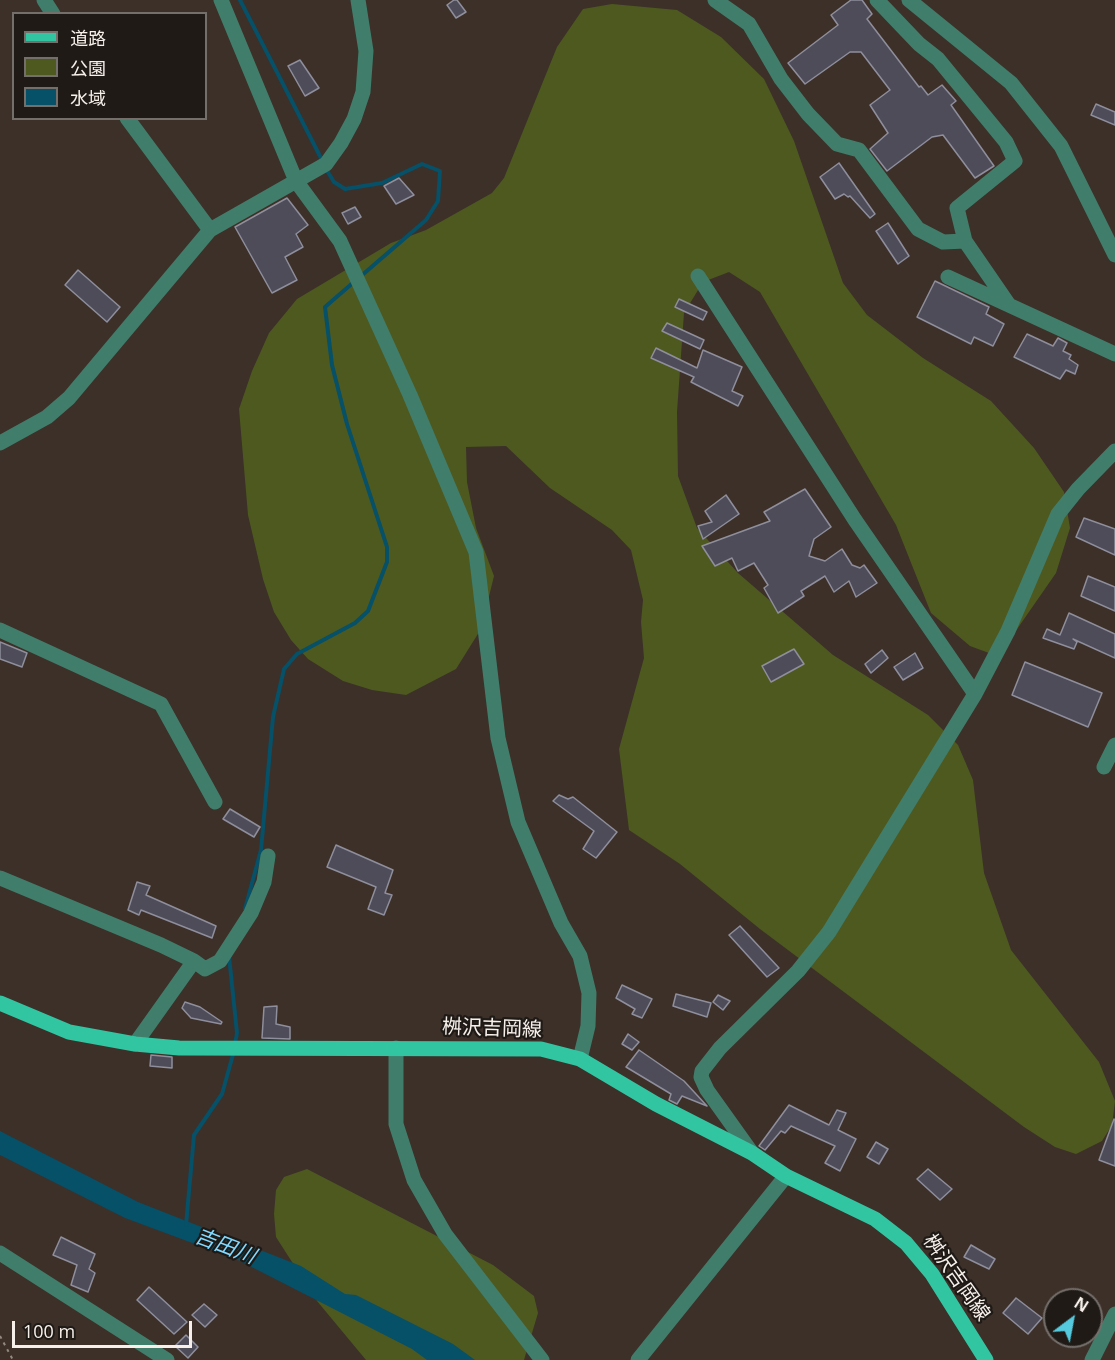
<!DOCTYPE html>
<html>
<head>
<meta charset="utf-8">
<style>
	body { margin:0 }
	#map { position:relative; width:1115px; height:1360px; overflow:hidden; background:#3c3029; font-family:"Open Sans","Noto Sans JP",sans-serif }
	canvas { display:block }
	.legend { position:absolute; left:12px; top:12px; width:195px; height:108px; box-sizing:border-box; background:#1f1a16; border:2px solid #756f6b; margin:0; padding:8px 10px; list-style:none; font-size:18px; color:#f6efea }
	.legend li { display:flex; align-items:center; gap:12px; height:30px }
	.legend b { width:30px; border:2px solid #756f6b }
	.north { position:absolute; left:1043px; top:1288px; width:60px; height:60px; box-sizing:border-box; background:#1f1a16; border:2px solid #756f6b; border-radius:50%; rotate:32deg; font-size:16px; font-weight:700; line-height:24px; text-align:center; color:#f6efea }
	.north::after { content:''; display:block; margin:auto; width:21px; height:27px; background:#55cade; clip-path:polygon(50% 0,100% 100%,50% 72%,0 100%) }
	.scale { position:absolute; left:12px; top:1321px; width:180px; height:27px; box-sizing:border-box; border:3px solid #f6efea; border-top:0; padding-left:8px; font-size:18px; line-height:21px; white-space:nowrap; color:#f6efea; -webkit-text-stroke:4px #1f1a16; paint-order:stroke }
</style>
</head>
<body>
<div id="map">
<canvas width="1115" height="1360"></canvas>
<ul class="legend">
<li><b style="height:8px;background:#32c5a2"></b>道路</li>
<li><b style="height:16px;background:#4e591f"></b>公園</li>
<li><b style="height:16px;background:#065068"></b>水域</li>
</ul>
<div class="north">N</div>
<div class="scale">100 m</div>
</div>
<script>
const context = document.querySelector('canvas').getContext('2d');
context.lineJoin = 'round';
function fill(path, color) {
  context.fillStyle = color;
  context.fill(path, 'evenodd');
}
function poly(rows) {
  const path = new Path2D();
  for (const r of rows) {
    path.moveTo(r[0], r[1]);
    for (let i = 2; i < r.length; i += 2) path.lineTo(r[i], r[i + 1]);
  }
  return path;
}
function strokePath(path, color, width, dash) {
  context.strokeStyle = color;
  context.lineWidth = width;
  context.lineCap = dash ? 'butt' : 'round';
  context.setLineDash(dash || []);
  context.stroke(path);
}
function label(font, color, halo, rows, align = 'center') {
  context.font = font + ' "Open Sans","Noto Sans JP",sans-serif';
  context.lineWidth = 4.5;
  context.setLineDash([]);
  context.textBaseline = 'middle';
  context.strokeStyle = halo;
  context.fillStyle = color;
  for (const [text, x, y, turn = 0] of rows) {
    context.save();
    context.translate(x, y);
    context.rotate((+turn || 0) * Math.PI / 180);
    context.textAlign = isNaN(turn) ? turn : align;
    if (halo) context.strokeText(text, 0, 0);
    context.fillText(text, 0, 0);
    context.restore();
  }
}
fill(poly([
	[612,4,677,10,721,37,764,79,794,141,843,283,867,315,923,358,991,401,1034,448,1064,492,1070,528,1056,573,1006,645,989,653,970,646,931,613,896,525,760,292,729,272,703,282,684,313,677,412,678,476,697,528,738,573,833,655,928,715,958,745,973,780,984,873,1011,950,1099,1062,1115,1101,1112,1125,1102,1141,1076,1154,1055,1147,1024,1127,760,929,680,864,629,830,619,749,644,658,641,622,643,600,631,550,612,530,550,488,506,446,466,447,467,482,476,528,494,576,481,629,456,669,406,695,372,690,343,681,308,659,291,640,274,612,263,579,248,515,239,409,252,371,269,333,297,299,391,243,426,230,492,193,504,178,557,47,583,9],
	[307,1169,493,1265,534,1296,538,1313,524,1360,366,1360,317,1301,276,1237,274,1214,276,1190,284,1177]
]), '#4e591f');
fill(poly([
	[0,1131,138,1202,301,1266,345,1294,356,1295,453,1344,475,1360,427,1360,412,1349,238,1260,125,1218,0,1155]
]), '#065068');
strokePath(poly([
	[240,0,323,162],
	[326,169,334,182,345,189,382,183,422,164,440,171,438,201,426,220,361,276],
	[245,909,261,850,273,717,284,669,297,654,355,623,368,611,387,562,387,547,347,424,332,365,325,307,355,281],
	[229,956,237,1033,235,1044],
	[186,1225,194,1135,222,1094,234,1051]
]), '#065068', 4);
const building = poly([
	[454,0,457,0,466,12,456,18,447,5,454,0],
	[851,0,862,0,872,14,867,19,919,87,921,86,928,95,942,85,956,101,951,105,994,166,975,178,943,135,932,137,887,171,870,149,888,133,870,105,890,90,861,52,850,52,805,84,788,63,838,25,831,15,851,0],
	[300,60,319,88,305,96,288,66,300,60],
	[1096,104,1115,112,1115,125,1091,115,1096,104],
	[839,163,875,214,870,218,850,196,848,197,844,194,835,199,820,177,839,163],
	[399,178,414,195,396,204,384,186,399,178],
	[287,198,308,225,296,234,303,247,285,257,297,280,272,293,235,227,287,198],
	[355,207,361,217,348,224,342,213,355,207],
	[888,223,909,256,898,264,876,231,888,223],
	[78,270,120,307,107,322,65,285,78,270],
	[935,281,989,307,986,314,1004,324,993,346,974,337,971,344,917,317,935,281],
	[679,299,707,312,703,320,675,307,679,299],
	[667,323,704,340,700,349,662,331,667,323],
	[1027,334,1053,346,1058,338,1067,343,1063,351,1071,355,1069,359,1078,365,1075,374,1066,370,1060,379,1014,357,1027,334],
	[656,348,697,368,703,350,742,367,732,391,743,396,738,406,691,382,694,377,651,358,656,348],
	[805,489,831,527,814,539,809,556,825,561,842,549,852,565,860,568,864,565,877,583,856,597,849,581,834,592,825,576,801,591,804,596,778,613,764,588,768,585,754,563,738,571,732,558,715,566,702,546,770,521,764,512,805,489],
	[726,495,739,514,703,539,698,526,712,522,705,511,726,495],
	[1084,518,1115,529,1115,555,1076,537,1084,518],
	[1088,576,1115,587,1115,611,1081,596,1088,576],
	[1069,613,1115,634,1115,658,1073,639,1077,642,1074,649,1043,638,1047,629,1060,635,1069,613],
	[0,642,27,653,22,667,0,659,0,642],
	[794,649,804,664,771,682,762,666,794,649],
	[882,650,888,658,871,673,865,664,882,650],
	[915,653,923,668,903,680,894,667,915,653],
	[1025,662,1102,693,1088,727,1012,695,1025,662],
	[559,795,568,799,573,797,617,832,596,858,583,849,594,831,553,801,559,795],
	[230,809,260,827,254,837,223,819,230,809],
	[336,845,393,870,385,893,392,895,384,915,368,909,376,887,327,867,336,845],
	[137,882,150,886,146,895,216,926,212,938,141,910,139,915,128,910,137,882],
	[740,926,779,968,767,977,729,935,740,926],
	[622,985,652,999,642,1018,632,1014,635,1009,616,998,622,985],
	[676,994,711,1003,707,1017,673,1006,676,994],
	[718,995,730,1001,723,1010,713,1002,718,995],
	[185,1002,200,1007,222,1022,221,1024,191,1018,182,1008,185,1002],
	[277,1006,276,1024,290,1027,290,1039,262,1038,264,1007,277,1006],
	[628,1034,639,1042,632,1050,622,1044,628,1034],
	[639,1050,684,1081,707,1106,682,1096,677,1104,669,1100,671,1094,626,1067,639,1050],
	[151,1055,172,1057,172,1068,150,1066,151,1055],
	[789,1105,829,1125,837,1110,846,1113,838,1130,856,1139,840,1171,825,1163,835,1146,791,1126,785,1133,781,1131,765,1150,759,1146,789,1105],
	[1114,1119,1115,1120,1115,1166,1099,1160,1114,1119],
	[876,1142,888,1149,879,1164,867,1157,876,1142],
	[928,1169,952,1189,940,1200,917,1179,928,1169],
	[61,1237,95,1254,89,1269,95,1273,88,1292,71,1285,77,1265,53,1255,61,1237],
	[971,1245,995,1259,989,1269,964,1257,971,1245],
	[149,1287,187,1322,174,1334,137,1300,149,1287],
	[1016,1298,1042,1318,1028,1334,1003,1313,1016,1298],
	[204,1304,217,1315,205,1327,192,1315,204,1304],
	[186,1335,198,1347,188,1358,175,1346,186,1335]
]);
fill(building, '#4e4c59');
strokePath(building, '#8f8e9c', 1.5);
strokePath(poly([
	[0,1336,13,1360]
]), '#938983', 2, [3, 4.5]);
strokePath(poly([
	[44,0,53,14],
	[221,0,296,181,340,241,410,395,476,552,498,738,518,822,561,923,580,956,589,993,588,1026,580,1059],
	[715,0,749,24,781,79,808,114,837,144,859,150,918,229,943,242,965,241,1009,305],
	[877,0,919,44,938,59,1006,142,1015,161,957,208,965,241],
	[909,0,1011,83,1061,146,1115,255],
	[127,118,210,230],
	[698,276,855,520,975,694],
	[948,277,1115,354],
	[0,443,47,417,69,398,210,230,326,164,341,143,354,119,363,92,366,51,358,0],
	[0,630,161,704,215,802],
	[1104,767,1115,745],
	[0,878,161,945,194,961,135,1044],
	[194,961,205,969,220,961,251,913,264,882,268,856],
	[396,1048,396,1124,414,1180,445,1234,542,1360],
	[752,1153,707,1090,701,1077,702,1071,720,1048,798,971,829,932,975,694,1008,631,1058,514,1078,489,1115,451],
	[0,1253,167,1360],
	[638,1360,786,1176],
	[1092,1360,1115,1314]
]), '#417d6b', 15);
strokePath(poly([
	[0,1003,69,1032,135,1044,179,1048,541,1049,580,1059,656,1104,752,1153,786,1176,875,1219,906,1243,932,1274,986,1360]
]), '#32c5a2', 15);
label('20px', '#f6efea', '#1f1a16', [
	["桝沢吉岡線",492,1029,2],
	["桝沢吉岡線",956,1278,55]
]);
label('italic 21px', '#81d9ff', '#1f1a16', [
	["吉田川",225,1247,21]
]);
</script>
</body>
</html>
